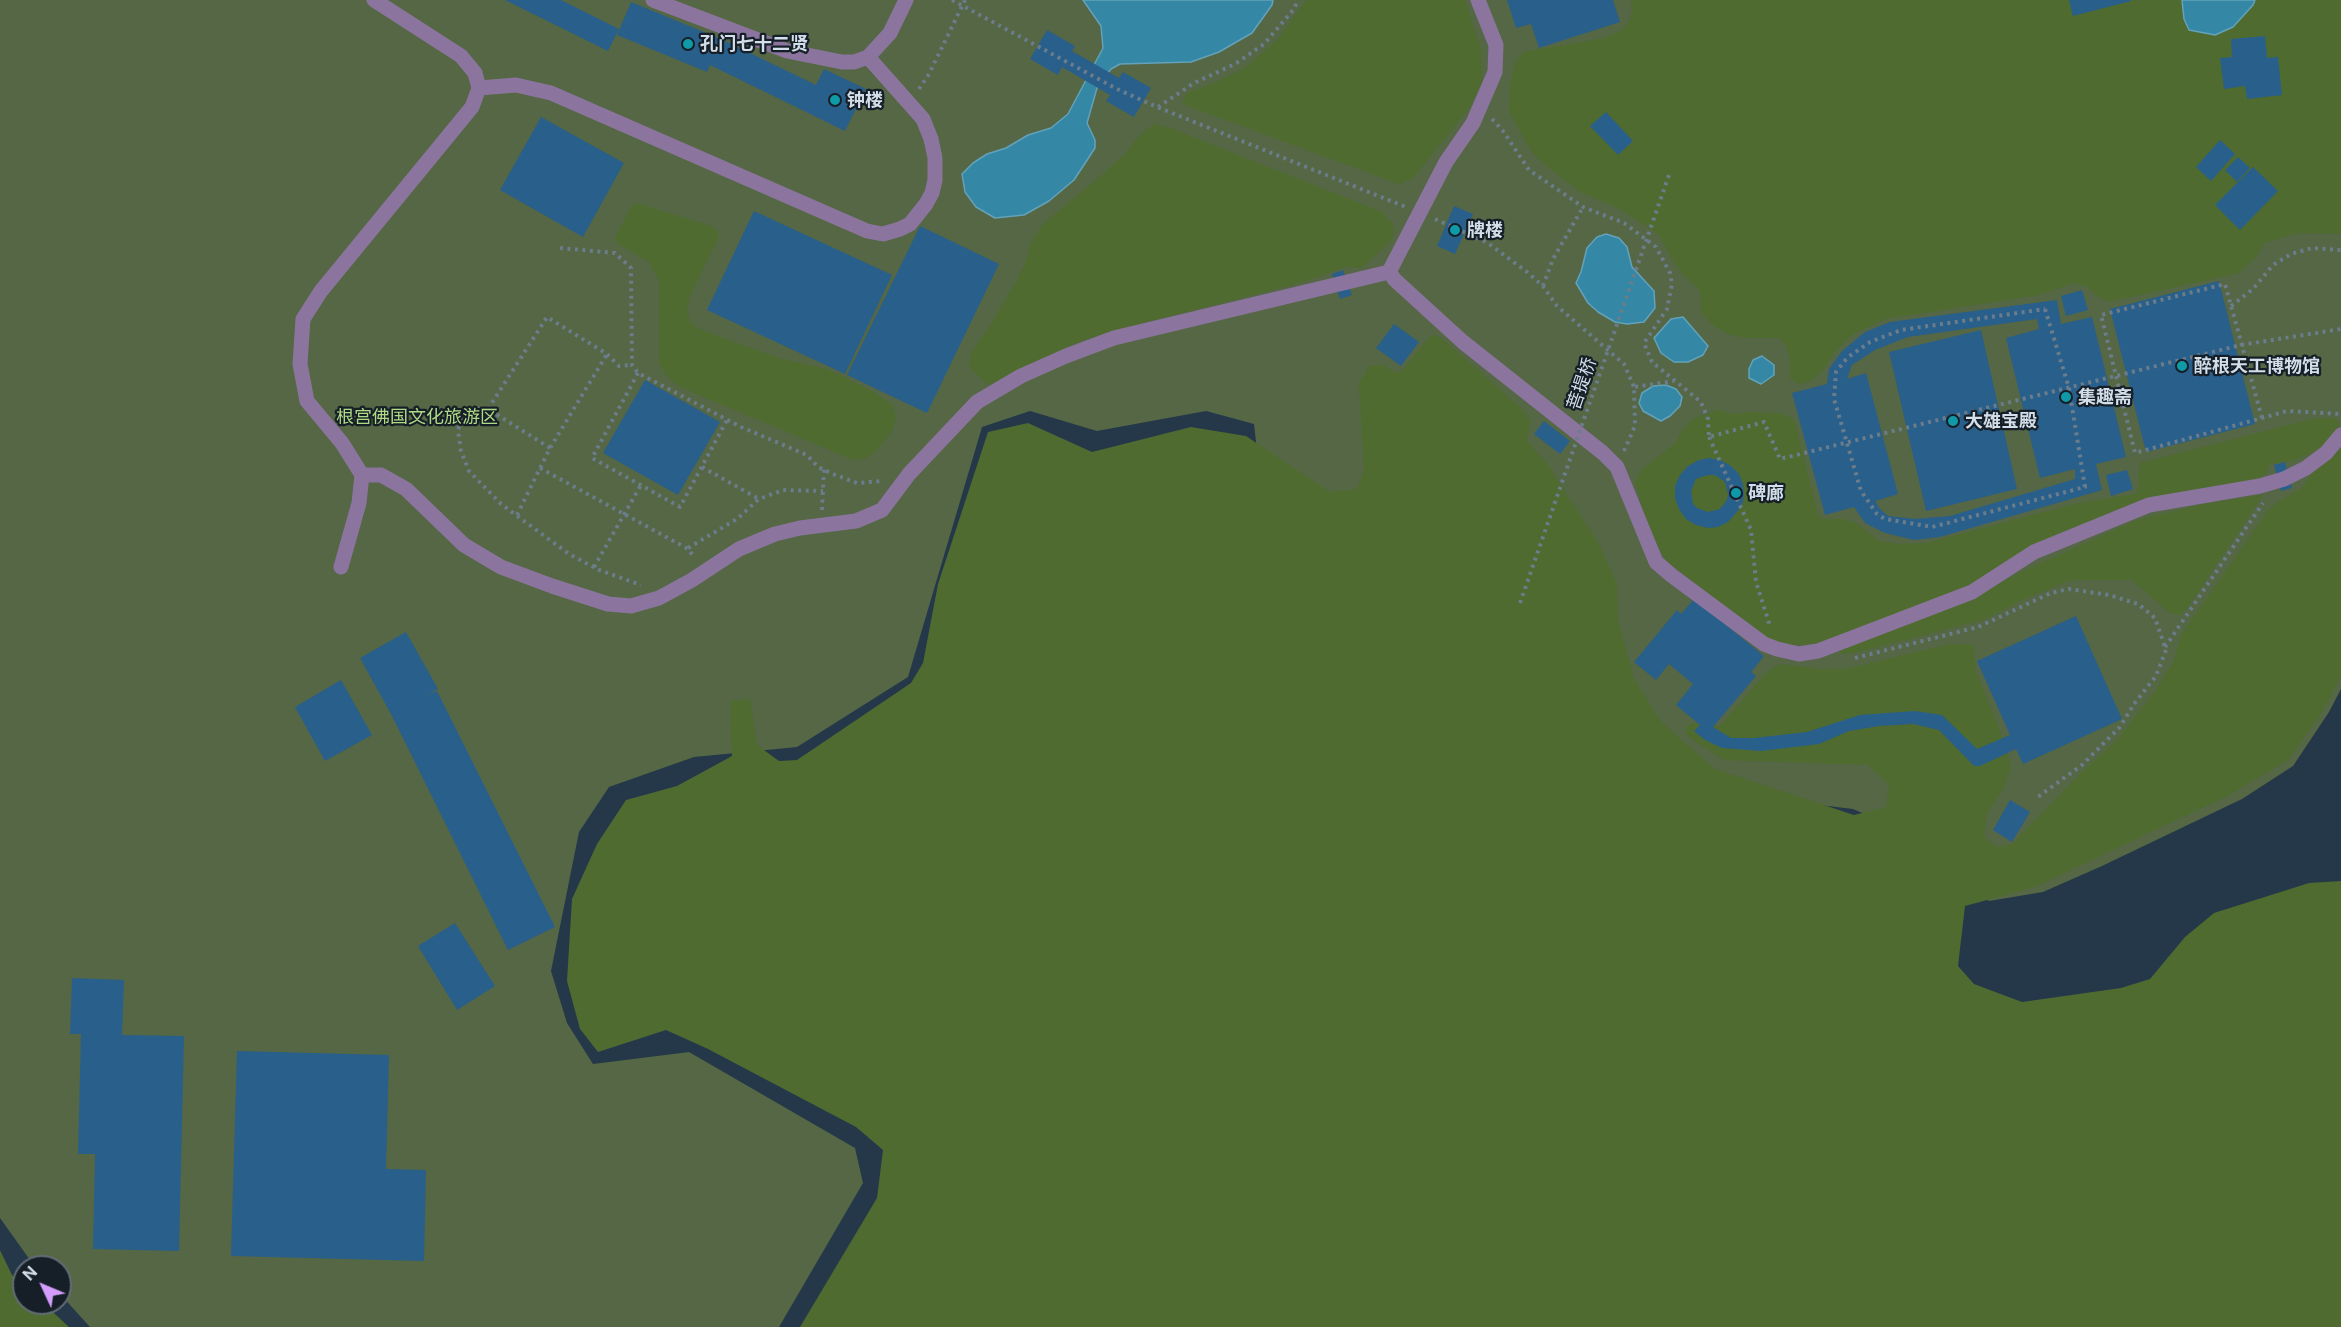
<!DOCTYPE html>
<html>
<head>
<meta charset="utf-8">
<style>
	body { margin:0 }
	#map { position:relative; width:2341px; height:1327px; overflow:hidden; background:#24384a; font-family:"Public Sans",sans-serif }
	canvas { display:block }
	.north { position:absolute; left:12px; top:1255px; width:60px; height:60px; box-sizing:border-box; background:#161f27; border:2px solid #616b75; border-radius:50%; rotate:314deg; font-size:16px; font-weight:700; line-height:24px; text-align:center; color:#d2deea }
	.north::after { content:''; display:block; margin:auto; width:21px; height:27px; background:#d49cfc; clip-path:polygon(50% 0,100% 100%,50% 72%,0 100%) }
</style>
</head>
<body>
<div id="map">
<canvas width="2341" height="1327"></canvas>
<div class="north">N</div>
</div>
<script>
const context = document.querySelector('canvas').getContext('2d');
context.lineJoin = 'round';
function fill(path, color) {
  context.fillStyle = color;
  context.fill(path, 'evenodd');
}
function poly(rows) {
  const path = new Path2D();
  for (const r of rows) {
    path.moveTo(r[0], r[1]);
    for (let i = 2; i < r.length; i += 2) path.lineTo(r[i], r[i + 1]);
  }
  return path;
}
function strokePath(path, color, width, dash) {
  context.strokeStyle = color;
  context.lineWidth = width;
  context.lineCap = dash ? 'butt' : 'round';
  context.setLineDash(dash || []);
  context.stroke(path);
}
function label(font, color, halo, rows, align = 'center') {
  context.font = font + ' "Public Sans","Noto Sans SC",sans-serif';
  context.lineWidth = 4.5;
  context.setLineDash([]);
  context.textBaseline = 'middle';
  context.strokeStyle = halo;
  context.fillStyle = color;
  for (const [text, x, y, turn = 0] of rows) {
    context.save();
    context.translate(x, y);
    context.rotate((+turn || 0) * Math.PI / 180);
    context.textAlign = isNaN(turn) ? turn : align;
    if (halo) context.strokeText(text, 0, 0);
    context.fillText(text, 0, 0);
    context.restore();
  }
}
fill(poly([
	[0,0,2341,0,2341,689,2329,712,2293,766,2242,799,2102,866,2043,892,1989,901,1888,824,1853,809,1694,790,1262,495,1254,424,1206,411,1097,431,1030,411,982,427,908,677,797,747,694,757,609,787,579,832,551,971,567,1023,593,1064,689,1052,855,1148,863,1183,779,1327,90,1327,60,1294,60,1267,35,1267,0,1218]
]), '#556744');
fill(poly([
	[1306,0,1465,0,1481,50,1482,81,1468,110,1413,178,1399,184,1182,104,1187,93,1214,83,1245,68,1278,39],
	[1631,0,2341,0,2341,234,2298,233,2264,243,2256,257,2239,273,2108,302,2095,295,2087,287,2075,283,2039,295,1885,319,1853,334,1834,353,1821,373,1811,381,1798,384,1790,378,1790,359,1786,345,1780,338,1746,338,1728,334,1713,325,1701,312,1700,291,1679,270,1658,234,1620,209,1582,193,1549,168,1532,152,1509,112,1510,86,1515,62,1524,52,1604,38,1624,29,1632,15],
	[1154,124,1173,129,1382,212,1393,224,1394,233,1392,240,1361,268,1345,267,1303,282,1123,328,1080,341,988,385,972,370,969,363,972,351,990,326,1018,278,1026,261,1031,242,1043,224,1103,174,1127,152,1139,136],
	[637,203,711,226,718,231,718,238,689,298,687,311,690,321,696,328,782,359,827,369,868,389,892,404,896,416,892,431,877,450,864,459,853,460,678,386,666,375,659,363,659,281,649,262,618,244,615,238,631,207],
	[1431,335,1440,337,1522,409,1530,420,1527,441,1547,464,1599,544,1617,585,1618,621,1634,679,1661,722,1715,769,1854,815,1886,807,1889,785,1868,765,1724,760,1687,736,1685,728,1692,723,1720,726,1767,672,1780,664,1820,669,1845,669,1950,644,1974,645,1975,670,1999,728,2011,767,2003,789,1987,813,1984,836,1996,847,2012,844,2082,772,2118,739,2156,690,2173,663,2181,635,2269,509,2284,498,2301,489,2314,471,2334,456,2341,446,2341,676,2320,715,2288,760,2227,796,2035,887,1965,906,1958,966,1974,984,2022,1002,2121,988,2150,979,2185,937,2214,913,2309,883,2341,881,2341,1327,800,1327,877,1198,883,1150,856,1127,708,1049,666,1030,598,1052,580,1029,567,981,572,899,597,844,626,800,677,786,732,756,730,701,750,699,757,745,779,761,797,760,911,683,923,663,938,584,988,432,1028,423,1092,452,1191,427,1246,436,1330,492,1357,489,1364,471,1359,384,1369,366,1383,365,1396,373,1403,370],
	[1718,410,1733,414,1752,412,1779,413,1789,416,1795,422,1818,514,1822,519,1844,519,1856,523,1879,541,1898,544,1926,543,2074,504,2135,494,2138,490,2140,463,2312,419,2333,418,2340,424,2326,443,2305,456,2291,461,2270,464,2266,473,2257,480,2242,485,2139,501,2036,544,1962,591,1853,632,1812,644,1787,645,1762,636,1666,560,1651,534,1635,482,1642,469,1676,443,1682,430,1693,419],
	[2263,495,2188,607,2180,615,2170,613,2132,580,2071,580,2029,597,1983,620,1854,653,1842,654,1838,650,1964,602,2019,573,2137,520,2209,503],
	[0,1250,12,1275,24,1286,24,1303,43,1303,69,1327,0,1327]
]), '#4f6b30');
const water = poly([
	[1083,0,1273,0,1272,5,1252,33,1219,52,1191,62,1120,64,1111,69,1097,88,1087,123,1095,140,1095,148,1074,180,1049,201,1024,215,995,218,976,207,965,192,962,174,973,163,987,154,1006,148,1028,135,1051,128,1068,114,1103,48,1101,26,1083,0],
	[2182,0,2255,0,2253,5,2233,27,2215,35,2189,30,2184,19,2182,0],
	[1606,234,1619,238,1627,247,1632,267,1654,291,1655,308,1644,322,1627,324,1615,322,1598,312,1588,303,1576,283,1581,272,1587,248,1597,237,1606,234],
	[1683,317,1708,346,1703,355,1688,362,1674,362,1661,353,1654,338,1671,319,1683,317],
	[1762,356,1774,365,1774,375,1761,384,1749,378,1749,369,1753,360,1762,356],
	[1666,385,1676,389,1682,397,1680,406,1670,416,1661,421,1643,411,1639,403,1642,393,1653,386,1666,385]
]);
fill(water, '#3488a5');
strokePath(water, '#63a2ba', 1.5);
fill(poly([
	[505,0,561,0,619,29,608,51],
	[1507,0,1613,0,1620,22,1539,48,1531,24,1516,28],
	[2069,0,2131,0,2131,1,2073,16],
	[631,2,721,39,816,85,824,69,866,89,845,131,710,65,707,72,617,35],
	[1047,30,1075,46,1072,51,1119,78,1123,72,1151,88,1134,117,1106,101,1110,95,1062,67,1058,75,1030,59],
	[2265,36,2267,58,2278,57,2282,95,2247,99,2245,86,2224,89,2220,58,2232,57,2231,39],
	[1606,112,1633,141,1618,155,1590,126],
	[541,117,624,163,583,237,500,190],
	[2220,140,2235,154,2211,181,2196,167],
	[2238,157,2250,168,2237,182,2225,170],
	[2253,167,2278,191,2240,230,2215,205],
	[1454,206,1473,214,1455,254,1437,246],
	[754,211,892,275,845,374,707,310],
	[920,226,999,264,927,413,847,375],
	[1343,270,1352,295,1340,299,1332,274],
	[2219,281,2255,424,2146,452,2110,309],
	[2082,290,2088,310,2066,316,2061,296],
	[2057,300,2061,324,2092,317,2126,457,2096,464,2102,490,1940,537,1914,540,1885,533,1865,523,1854,507,1825,515,1792,393,1827,384,1829,369,1842,351,1865,332,1890,322],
	[2037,319,2039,329,2006,338,2040,478,2075,469,2075,479,1950,516,1915,519,1888,516,1880,509,1875,501,1898,494,1866,373,1847,379,1852,365,1875,350,1908,337],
	[1394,324,1419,342,1401,366,1376,348],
	[1981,330,2017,489,1926,511,1889,352],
	[645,380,720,422,678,495,603,453],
	[1544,421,1570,441,1560,454,1534,434],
	[1710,458,1722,461,1731,466,1739,474,1743,484,1744,495,1742,506,1728,522,1718,527,1708,528,1696,525,1686,519,1679,509,1675,498,1675,486,1680,475,1688,466,1699,460],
	[1708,475,1715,475,1725,482,1728,494,1727,500,1720,509,1708,512,1697,508,1693,504,1691,491,1696,479],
	[2285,462,2292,488,2281,491,2274,465],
	[2127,470,2133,489,2111,496,2106,475],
	[1694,599,1764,656,1751,672,1756,676,1713,727,1731,738,1754,738,1807,732,1860,715,1915,711,1942,715,1977,749,2010,735,1977,661,2076,616,2122,719,2023,764,2016,749,1980,766,1974,766,1939,730,1913,724,1879,726,1849,731,1819,744,1761,751,1722,748,1705,740,1694,731,1700,725,1676,705,1693,684,1669,664,1656,680,1634,662,1677,610,1681,614],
	[406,632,438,689,427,695,437,691,555,927,508,950,391,714,360,658],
	[341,680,372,735,325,761,295,707],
	[2010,800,2030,812,2012,842,1993,830],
	[455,923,495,986,457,1010,418,946],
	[72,978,124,980,122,1035,184,1036,179,1251,93,1249,95,1154,78,1154,81,1034,70,1034],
	[237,1051,389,1055,386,1169,426,1170,424,1261,231,1256]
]), '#295f8b');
strokePath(poly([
	[952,0,1117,89,1157,107,1406,207],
	[919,89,929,74,965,0],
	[1158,107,1194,83,1235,64,1264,44,1294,9,1298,0],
	[1492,119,1503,131,1529,170,1583,207,1624,223,1656,247,1670,273,1672,284,1667,309,1644,343,1652,362,1701,402,1708,419,1709,437,1764,422,1780,459,2241,345,2341,329],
	[1435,219,1488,243,1527,272,1543,286,1557,306,1624,364,1634,387],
	[560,248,615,253,631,268,632,365,638,373,741,427,807,455,818,467,833,474,857,483,882,481],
	[1543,286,1553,259,1583,207],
	[2231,306,2253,289,2273,265,2291,254,2312,248,2341,250],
	[2045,309,2069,388,2085,487,1932,527,1885,519,1877,514,1861,491,1834,399,1836,372,1847,358,1870,342,1901,330,2045,309],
	[638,373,592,458,680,507,727,420],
	[488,409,547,317,607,354,619,366,632,365],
	[2262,418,2225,284,2101,315,2135,453,2262,418,2287,411,2341,414],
	[1709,437,1751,530,1756,582,1770,626],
	[550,448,488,409,473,408,463,415,458,430,461,451,469,471,501,504,569,554,599,570,641,585],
	[1624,451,1635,426,1634,387,1674,381],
	[702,467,759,499],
	[540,468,688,549,694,557],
	[822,510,824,469],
	[517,515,550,448,607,354],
	[688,548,737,519,759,499,783,490,823,491],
	[594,567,641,485],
	[2165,647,2263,503],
	[1855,658,1978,627,2051,593,2069,589,2109,595,2138,604,2155,618,2166,650,2156,676,2134,704,2120,727,2082,765,2035,799]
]), '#6b7c8b', 4, [3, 4.5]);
strokePath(poly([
	[653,0,787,51,842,62,854,62,868,57,890,33,906,0],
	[479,88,516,85,551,93,867,231,883,234,900,229,910,224,926,204,932,193,935,180,935,158,931,139,923,119,868,57],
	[1389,272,1395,280,1463,342,1603,453,1617,467,1656,562,1671,575,1764,644,1777,649,1799,654,1818,651,1972,592,2034,552,2149,505,2260,486,2284,479,2306,468,2326,453,2341,435],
	[1389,272,1446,162,1473,123,1495,72,1496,45,1478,0],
	[362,475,381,475,406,489,464,545,501,567,552,586,608,604,631,606,659,598,692,580,739,549,775,534,800,528,856,521,882,510,909,474,977,402,1021,376,1066,356,1114,338,1389,272],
	[341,567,359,503,362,475,342,443,307,401,300,364,303,319,321,291,472,107,479,88,475,73,461,56,374,0]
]), '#8b759f', 15);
strokePath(poly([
	[1520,603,1669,175]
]), '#6b7c8b', 4, [3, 4.5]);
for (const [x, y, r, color] of [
	[688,44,6,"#0f9aa8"],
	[835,100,6,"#0f9aa8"],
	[1455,230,6,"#0f9aa8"],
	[2182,366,6,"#0f9aa8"],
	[2066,397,6,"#0f9aa8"],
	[1953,421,6,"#0f9aa8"],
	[1736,493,6,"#0f9aa8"]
]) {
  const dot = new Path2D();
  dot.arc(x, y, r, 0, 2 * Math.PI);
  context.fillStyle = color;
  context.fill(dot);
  strokePath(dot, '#161f27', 2);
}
label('bold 18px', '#d2deea', '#161f27', [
	["孔门七十二贤",700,44],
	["钟楼",847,100],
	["牌楼",1467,230],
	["醉根天工博物馆",2194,366],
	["集趣斋",2078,397],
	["大雄宝殿",1965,421],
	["碑廊",1748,493]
], 'left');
label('18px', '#d2deea', '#161f27', [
	["菩提桥",1582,384,-71]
]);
label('18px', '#b0da85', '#161f27', [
	["根宫佛国文化旅游区",417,417]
]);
</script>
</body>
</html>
